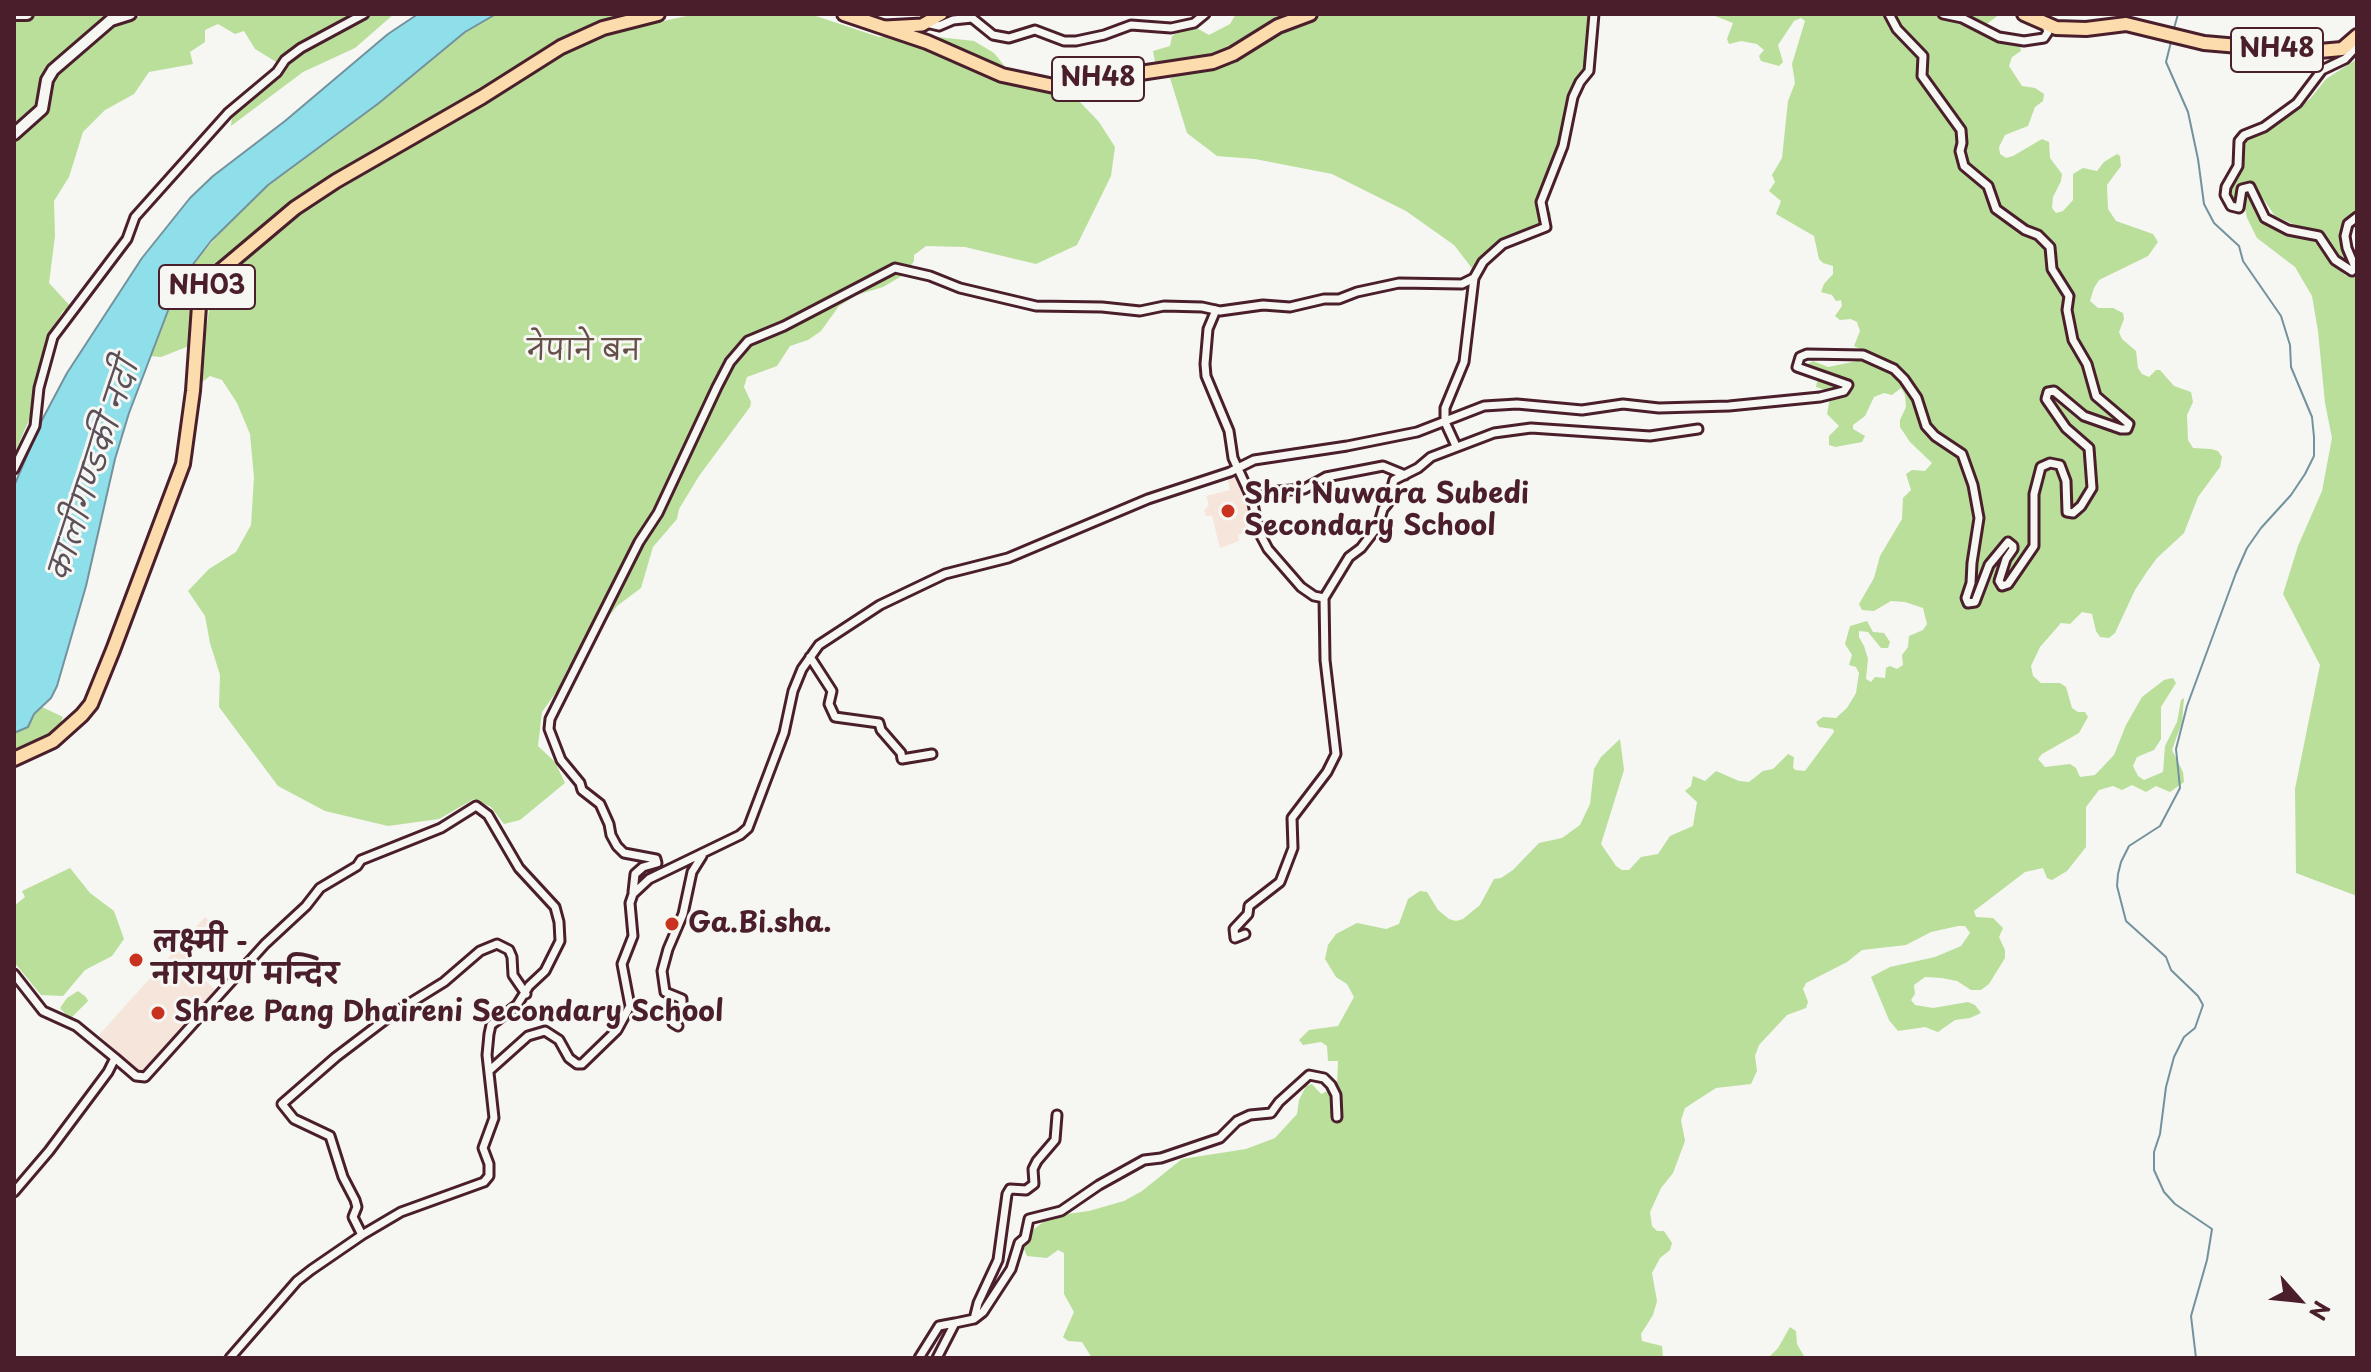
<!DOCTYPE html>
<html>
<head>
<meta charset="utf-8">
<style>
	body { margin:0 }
	#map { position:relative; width:2371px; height:1372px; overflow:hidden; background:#f6f6f2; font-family:"Playpen Sans",sans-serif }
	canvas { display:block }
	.frame { position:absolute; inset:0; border:16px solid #4a1f2b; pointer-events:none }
	.north { position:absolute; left:2259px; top:1260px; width:80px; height:80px; -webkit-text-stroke:6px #f6f6f2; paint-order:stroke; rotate:117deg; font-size:22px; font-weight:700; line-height:32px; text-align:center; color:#4a1f2b }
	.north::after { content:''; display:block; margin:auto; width:28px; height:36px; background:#4a1f2b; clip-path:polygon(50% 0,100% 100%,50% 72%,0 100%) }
</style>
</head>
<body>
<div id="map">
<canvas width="2371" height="1372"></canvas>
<div class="frame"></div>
<div class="north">N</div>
</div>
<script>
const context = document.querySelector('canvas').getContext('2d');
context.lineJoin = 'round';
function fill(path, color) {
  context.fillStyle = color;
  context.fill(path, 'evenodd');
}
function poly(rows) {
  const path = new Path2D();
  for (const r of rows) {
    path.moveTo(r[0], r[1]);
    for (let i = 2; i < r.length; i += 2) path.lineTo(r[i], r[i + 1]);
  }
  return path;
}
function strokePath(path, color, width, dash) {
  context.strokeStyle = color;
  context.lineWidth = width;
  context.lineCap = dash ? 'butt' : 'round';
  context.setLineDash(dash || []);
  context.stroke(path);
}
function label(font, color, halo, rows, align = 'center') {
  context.font = font + ' "Playpen Sans","Playpen Sans Deva",sans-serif';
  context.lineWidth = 6;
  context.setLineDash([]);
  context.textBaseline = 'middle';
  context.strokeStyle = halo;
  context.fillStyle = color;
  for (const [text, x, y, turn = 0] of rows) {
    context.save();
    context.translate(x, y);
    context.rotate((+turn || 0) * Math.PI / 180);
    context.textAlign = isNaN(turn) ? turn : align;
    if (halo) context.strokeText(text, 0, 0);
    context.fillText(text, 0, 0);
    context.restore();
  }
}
fill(poly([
	[1230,475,1238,475,1243,482,1256,528,1238,535,1239,541,1220,548,1212,516,1206,516,1204,510,1209,505,1206,496,1230,490,1228,481],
	[205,917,216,927,185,962,217,991,142,1074,99,1035]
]), '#f5e5da');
fill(poly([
	[14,14,121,14,61,60,42,102,36,111,19,120,14,129],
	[146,14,359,14,303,45,278,63,255,49,244,31,235,34,218,24,205,30,205,42,190,52,193,64,149,72,134,94,105,110,83,132,69,177,54,201,55,236,49,283,72,308,63,311,48,335,30,418,14,454,14,142,17,134,38,121,47,109,51,99,49,89,59,70,108,28],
	[368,14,394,14,355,48,303,72,231,126,232,115,286,62],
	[496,14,635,14,600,23,558,41,490,86,318,185,282,210,224,260,200,289,192,315,189,346,161,357,149,356,169,308,194,263,233,218,268,185,313,149,379,103,465,32],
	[696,14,810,14,879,37,911,34,974,41,994,53,1007,69,1060,95,1080,102,1099,122,1115,147,1111,176,1077,245,1036,264,965,247,926,246,914,255,914,261,905,274,883,287,857,295,839,306,821,331,808,340,790,346,777,366,747,377,744,387,751,402,750,407,699,476,679,509,677,519,653,547,641,588,617,606,568,668,557,691,542,712,538,746,555,762,565,783,520,820,504,824,491,807,474,799,439,819,388,826,325,811,278,786,219,707,220,675,210,643,205,616,188,591,209,569,236,552,251,525,254,477,250,434,237,403,222,380,210,376,198,385,211,297,220,283,296,215,478,108,553,60,587,42,626,29],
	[1236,14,1294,14,1210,58,1155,62,1153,51,1170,46,1172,36,1182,29,1193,26,1209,35,1230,24],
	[1326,14,1597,14,1593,67,1590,77,1581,85,1571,108,1559,165,1545,203,1551,214,1549,230,1498,252,1478,276,1454,245,1406,211,1332,174,1255,159,1217,156,1187,133,1170,78,1201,69,1282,28],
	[1688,14,2000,14,1984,26,1984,35,2019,42,2021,51,2012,57,2009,66,2022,86,2035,88,2044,94,2043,101,2035,107,2028,126,2005,135,1999,147,2000,154,2006,158,2013,156,2042,139,2049,142,2050,158,2062,174,2061,181,2053,197,2052,208,2056,213,2063,211,2073,200,2073,174,2083,168,2097,171,2104,162,2117,154,2120,156,2121,166,2107,185,2108,209,2116,221,2153,234,2158,242,2148,256,2099,280,2094,288,2090,301,2098,308,2113,308,2123,313,2124,319,2119,332,2122,339,2136,351,2138,368,2142,374,2149,377,2156,370,2160,370,2174,386,2191,392,2193,402,2187,415,2188,440,2193,448,2211,449,2218,451,2222,457,2220,467,2198,497,2184,533,2157,558,2146,573,2135,590,2115,633,2109,638,2100,637,2096,631,2092,614,2082,612,2070,624,2061,623,2040,647,2031,666,2033,676,2041,683,2060,683,2066,687,2072,708,2078,712,2085,712,2088,717,2079,733,2042,754,2038,759,2045,767,2070,764,2076,768,2080,777,2095,775,2114,755,2126,725,2142,697,2164,680,2173,678,2176,683,2161,707,2161,739,2154,750,2137,757,2133,766,2138,776,2144,780,2163,772,2165,746,2177,722,2181,700,2184,698,2182,722,2172,750,2183,772,2184,782,2170,792,2156,786,2146,792,2132,785,2122,790,2113,786,2099,790,2086,807,2086,847,2067,871,2052,880,2047,878,2043,868,2025,872,1974,911,1976,917,1993,918,2003,928,1999,937,2005,950,2005,958,1989,984,1981,990,1971,990,1957,981,1942,978,1925,977,1914,985,1915,994,1911,1000,1915,1005,1933,1008,1968,1002,1975,1005,1981,1013,1970,1018,1955,1020,1938,1032,1925,1027,1898,1031,1889,1020,1871,977,1890,967,1935,957,1961,946,1970,933,1965,926,1958,926,1931,932,1906,945,1862,950,1847,962,1806,983,1803,989,1808,1002,1806,1008,1787,1015,1759,1045,1755,1056,1757,1071,1751,1084,1716,1088,1685,1108,1681,1120,1685,1141,1673,1173,1661,1188,1650,1212,1652,1226,1657,1231,1664,1231,1672,1243,1670,1250,1660,1258,1652,1273,1657,1301,1653,1315,1641,1334,1642,1341,1662,1346,1663,1358,1092,1358,1082,1342,1068,1341,1063,1337,1074,1312,1064,1294,1064,1253,1058,1250,1047,1258,1027,1256,1024,1249,1034,1229,1046,1220,1060,1215,1089,1211,1124,1201,1142,1191,1182,1159,1246,1149,1275,1138,1297,1114,1299,1100,1306,1086,1312,1084,1321,1094,1337,1087,1338,1061,1328,1061,1327,1046,1321,1042,1303,1045,1299,1040,1309,1030,1338,1026,1354,997,1347,984,1336,977,1325,959,1328,945,1336,934,1357,923,1386,929,1399,924,1408,899,1420,891,1427,892,1438,910,1449,919,1456,921,1463,919,1480,905,1494,879,1501,878,1513,870,1539,843,1562,838,1580,825,1590,804,1594,769,1601,757,1620,739,1624,770,1601,844,1616,866,1622,870,1629,870,1641,857,1658,854,1670,836,1693,826,1697,802,1685,791,1691,786,1693,776,1705,781,1716,771,1739,781,1749,782,1763,771,1773,769,1788,754,1794,757,1793,767,1795,770,1805,771,1834,732,1833,729,1819,727,1816,722,1823,717,1836,718,1847,708,1856,693,1859,673,1856,667,1849,665,1852,655,1845,644,1850,626,1867,621,1873,632,1884,633,1890,642,1888,648,1881,648,1868,632,1859,631,1859,637,1864,646,1868,659,1866,679,1871,682,1875,677,1885,678,1886,668,1890,666,1897,669,1903,665,1902,655,1908,647,1909,636,1923,630,1927,624,1923,608,1905,602,1891,601,1874,611,1862,610,1859,604,1874,578,1880,556,1902,519,1903,498,1911,490,1906,474,1912,470,1925,471,1932,463,1910,442,1900,427,1900,420,1906,407,1905,395,1901,388,1892,395,1884,393,1874,397,1865,416,1853,425,1853,429,1865,436,1862,442,1835,447,1829,445,1829,436,1839,426,1827,414,1831,392,1816,387,1818,377,1806,365,1813,361,1828,367,1857,361,1864,358,1867,352,1854,346,1860,331,1857,322,1851,319,1840,320,1835,316,1842,306,1841,300,1836,301,1832,295,1821,292,1824,284,1833,274,1833,266,1823,263,1819,259,1814,236,1776,214,1781,201,1769,191,1775,182,1772,175,1782,158,1788,101,1795,83,1792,64,1805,21,1801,18,1794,21,1778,45,1783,62,1779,66,1761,61,1759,56,1764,50,1757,44,1741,41,1729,44,1727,39,1733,23,1715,16],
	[2357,59,2357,211,2352,212,2341,229,2341,246,2349,261,2346,264,2337,257,2330,241,2320,232,2307,230,2275,216,2252,183,2245,182,2234,203,2229,197,2229,189,2241,147,2246,140,2266,132,2310,99,2326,79],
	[2248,192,2260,219,2273,229,2320,244,2325,255,2346,276,2357,275,2357,896,2296,873,2295,789,2320,665,2283,594,2298,546,2322,491,2332,438,2325,403,2318,331,2312,296,2295,267,2257,238,2247,218,2244,203,2244,194],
	[42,707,63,717,57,733,14,755,14,733,28,727,34,714],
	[70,868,90,893,114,911,124,939,112,956,85,970,63,996,41,995,14,962,14,906,25,897,22,891],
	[78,991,86,997,88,1001,70,1019,60,1008,67,998],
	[1790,1327,1796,1331,1797,1344,1805,1358,1768,1358,1778,1348]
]), '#b9df9a');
const water = poly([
	[418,14,496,14,465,32,379,103,268,185,211,241,194,263,169,308,129,413,115,459,86,586,57,686,51,698,34,714,28,727,14,733,14,486,42,420,67,373,142,258,190,198,213,176,285,121,388,34,418,14]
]);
fill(water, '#8edfe9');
strokePath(water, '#73929d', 2);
strokePath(poly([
	[2173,32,2178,14],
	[2171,42,2166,62,2188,112,2198,159,2204,204,2214,223,2239,246,2243,261,2281,316,2290,345,2291,367,2312,417,2314,437,2314,456,2305,474,2291,495,2261,528,2247,548,2236,573,2187,706,2176,749,2180,788,2160,826,2129,846,2121,862,2118,874,2117,886,2126,921,2166,957,2171,970,2198,996,2203,1005,2195,1028,2184,1037,2174,1057,2166,1087,2160,1134,2154,1152,2154,1170,2164,1192,2175,1204,2212,1229,2207,1260,2191,1316,2196,1358]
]), '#73929d', 2);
const street = poly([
	[1943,14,1962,18,1999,37,2024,41,2044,38,2048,32,2046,26],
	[926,23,939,26,953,20,972,18,993,35,1009,38,1035,30,1064,41,1076,41,1104,35,1131,25,1171,28,1194,23,1205,14],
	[2357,46,2345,59,2322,70,2297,103,2264,127,2244,135,2239,141,2238,166,2226,187,2225,195,2231,206,2239,208,2242,189,2250,187,2265,218,2288,230,2319,236,2335,260,2352,271,2355,267,2347,248,2345,236,2348,224,2357,217],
	[1216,310,1208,329,1205,364,1206,376,1229,431,1233,458,1252,499,1259,532,1268,549,1301,587,1314,596,1324,598,1325,660,1336,754,1327,772,1292,818,1293,848,1280,882,1249,906,1248,914,1234,929,1235,938,1245,934],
	[1456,446,1445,422,1445,408,1464,362,1474,278,1483,262,1503,244,1546,227,1541,202,1563,146,1573,97,1580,82,1589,71,1594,14],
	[14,469,35,426,39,388,53,337,127,239,135,217,228,113,277,72,285,60,301,48,364,14],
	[1252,499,1278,491,1304,489,1326,477,1383,466,1405,475],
	[1324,598,1349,557,1361,548,1378,526,1383,509,1388,503,1394,480,1418,468,1431,457,1494,433,1531,428,1650,436,1698,429],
	[810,657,832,691,829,704,835,717,879,723,881,730,901,753,902,759,932,754],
	[633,892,635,874,643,867,657,863,656,859,624,853,617,846,611,835,609,824,600,804,582,790,580,783,561,760,549,729,550,719,639,542,658,513,717,387,730,362,748,341,784,326,895,268,930,276,960,288,1036,306,1102,307,1140,311,1164,306,1202,307,1220,311,1263,305,1290,307,1324,299,1339,299,1357,292,1399,283,1462,284,1474,278],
	[14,974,43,1011,76,1026,115,1058,108,1072,49,1151,14,1192],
	[678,1026,673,1023,673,1016,682,1006,682,999,665,992,662,971,668,949,683,914,692,872,702,856],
	[115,1058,136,1076,145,1077,265,944,306,906,320,888,357,866,361,860,441,828,476,806,488,815,519,868,555,907,559,922,560,941,545,971,529,986,517,1005,491,1025,489,1034,487,1055,494,1118,483,1148,489,1164,489,1176,484,1182,401,1212,362,1235,311,1270,297,1281,230,1358],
	[490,1070,528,1036,545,1031,559,1040,569,1058,577,1064,582,1064,617,1030,630,1006,622,964,633,936,630,903,633,894,649,879,740,835,748,828,784,733,793,691,802,669,819,645,880,605,945,574,1008,558,1148,499,1230,472,1254,460,1347,446,1417,432,1484,406,1517,404,1582,410,1623,404,1659,408,1729,406,1820,397,1844,391,1848,385,1797,367,1800,357,1807,354,1863,355,1894,369,1904,379,1917,398,1926,426,1935,436,1962,454,1973,485,1979,518,1972,563,1971,583,1966,598,1968,603,1975,602,1989,565,2008,542,2013,546,2013,549,2006,559,1999,581,2002,586,2008,584,2034,546,2034,494,2041,467,2050,463,2060,465,2066,481,2067,512,2073,513,2081,506,2092,488,2089,448,2066,428,2046,399,2048,392,2054,391,2084,416,2121,429,2127,429,2129,424,2096,396,2087,364,2073,340,2067,310,2069,296,2052,269,2050,247,2038,235,2025,230,1996,209,1988,186,1964,166,1960,151,1962,143,1961,130,1922,76,1923,56,1897,29,1889,14],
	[1057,1115,1055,1140,1037,1161,1033,1169,1034,1184,1026,1190,1010,1189,1007,1194,998,1260,978,1303,974,1319,983,1312,1011,1269,1019,1243,1025,1238,1029,1219,1061,1211,1099,1185,1144,1160,1161,1158,1220,1138,1237,1121,1250,1115,1271,1113,1279,1102,1309,1075,1324,1078,1331,1085,1336,1095,1337,1117],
	[362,1235,353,1217,357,1207,355,1200,343,1177,330,1136,294,1119,282,1104,336,1057,394,1013,444,982,480,951,497,944,509,950,512,957,513,975,526,994],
	[919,1358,939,1326,955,1323],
	[937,1358,955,1323,974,1319]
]);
const secondary = poly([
	[14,14,27,14],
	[14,134,42,109,47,80,53,70,111,20,130,14]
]);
const primary = poly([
	[885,27,922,25,941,14]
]);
const highway = poly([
	[844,14,927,42,1002,75,1054,86,1213,62,1233,54,1278,26,1310,14],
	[2024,14,2056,28,2086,29,2126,24,2204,43,2308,52,2342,49,2357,36],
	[14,759,53,741,82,715,91,704,113,650,183,464,193,391,199,306,209,284,219,272,295,208,336,181,482,97,561,47,603,28,658,14]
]);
strokePath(street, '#4a1f2b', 13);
strokePath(secondary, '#4a1f2b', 16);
strokePath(primary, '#4a1f2b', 17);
strokePath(highway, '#4a1f2b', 18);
strokePath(street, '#f6f6f2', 7);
strokePath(secondary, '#f6f6f2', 10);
strokePath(primary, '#fcdcac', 11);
strokePath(highway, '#fcdcac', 12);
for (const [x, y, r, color] of [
	[1228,511,8,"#c8321e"],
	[672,924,8,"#c8321e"],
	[136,960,8,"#c8321e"],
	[158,1013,8,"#c8321e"]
]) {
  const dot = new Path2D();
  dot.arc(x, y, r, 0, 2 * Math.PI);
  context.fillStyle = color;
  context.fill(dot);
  strokePath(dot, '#f6f6f2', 3);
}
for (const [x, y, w] of [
	[2277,50,92],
	[1098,79,92],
	[207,287,96]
]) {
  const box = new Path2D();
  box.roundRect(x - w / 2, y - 22, w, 44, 6);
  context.fillStyle = '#f6f6f2';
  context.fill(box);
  strokePath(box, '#4a1f2b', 2);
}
label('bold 26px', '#4a1f2b', null, [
	["NH48",2277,50],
	["NH48",1098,79],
	["NH03",207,287]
]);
label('28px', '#664f47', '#f6f6f2', [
	["नेपाने बन",584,352]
]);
label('bold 28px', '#4a1f2b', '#f6f6f2', [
	["Shri Nuwara Subedi",1244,495],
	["Secondary School",1244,527],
	["Ga.Bi.sha.",688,924],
	["लक्ष्मी -",152,944],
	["नारायण मन्दिर",152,976],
	["Shree Pang Dhaireni Secondary School",174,1013]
], 'left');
label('italic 30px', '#5b4f5a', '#f6f6f2', [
	["कालीगण्डकी नदी",95,471,-72]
]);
</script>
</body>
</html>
